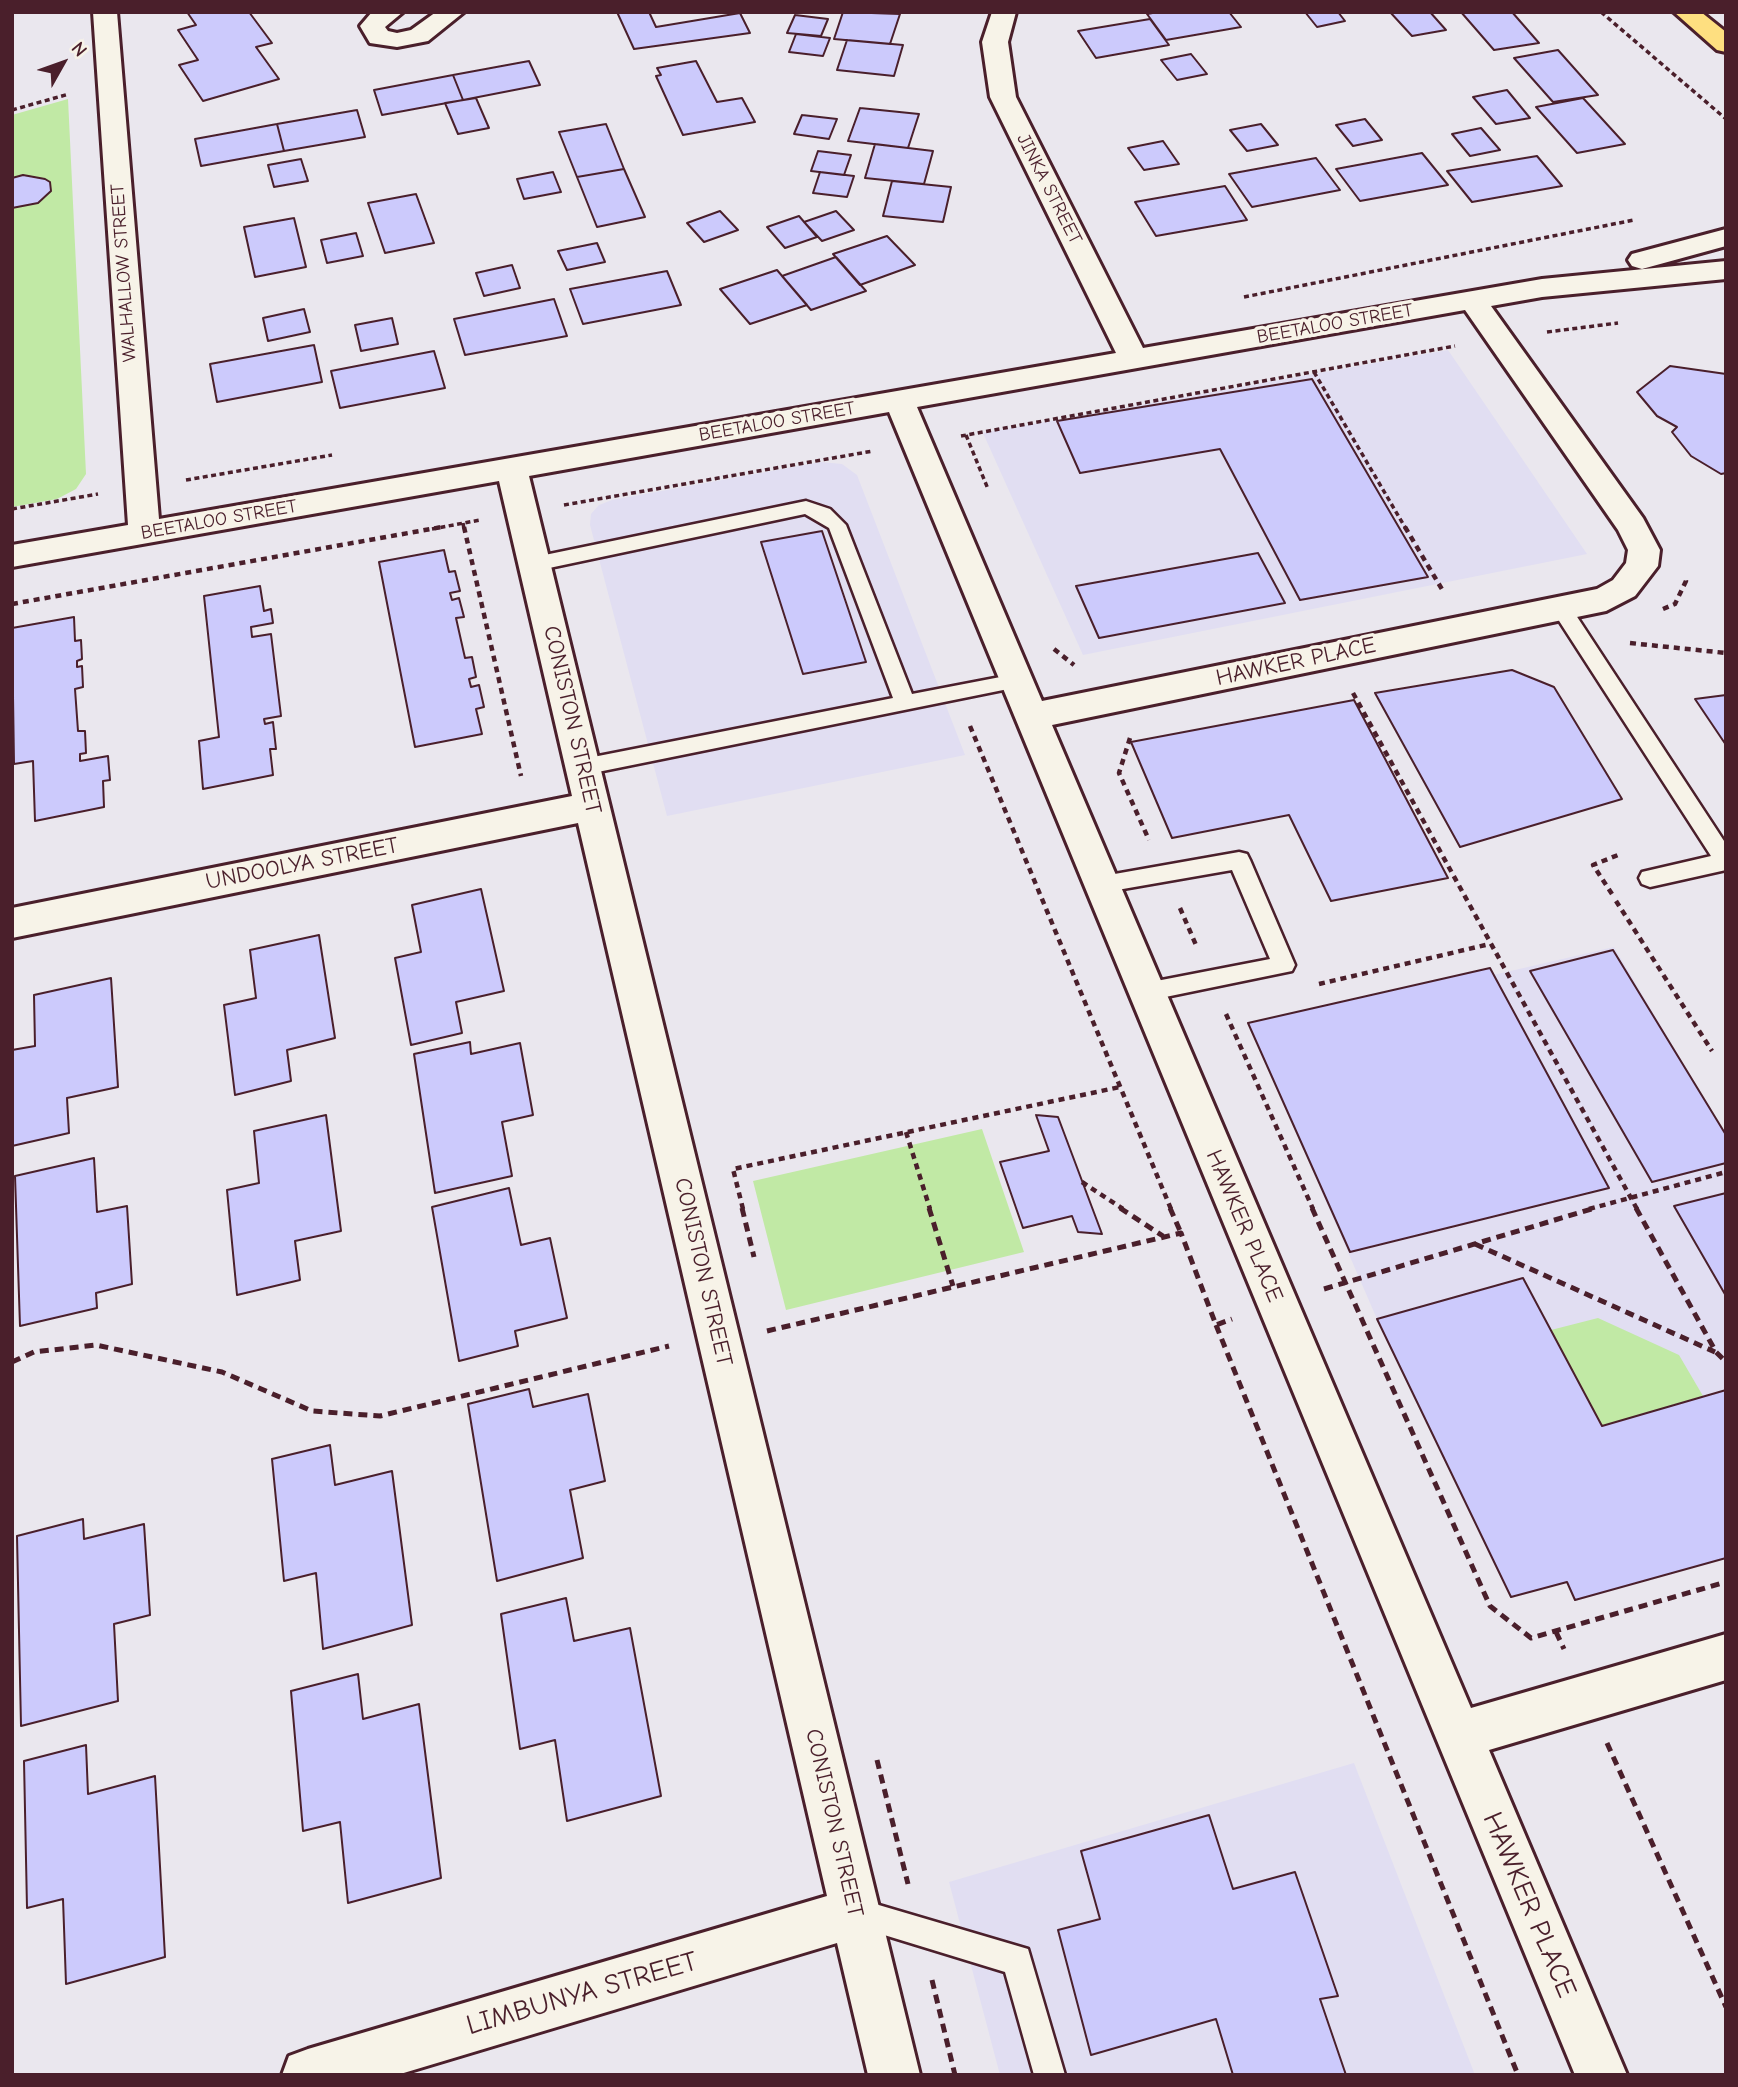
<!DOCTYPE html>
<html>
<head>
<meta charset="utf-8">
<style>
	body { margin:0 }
	#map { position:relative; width:1738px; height:2087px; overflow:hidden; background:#eae7ee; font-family:"Comic Neue",sans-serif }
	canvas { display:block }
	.frame { position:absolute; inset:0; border:14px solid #4a1f2b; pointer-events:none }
	.north { position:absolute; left:28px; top:28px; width:70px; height:70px; -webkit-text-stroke:5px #f7f3e8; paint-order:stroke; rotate:50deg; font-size:19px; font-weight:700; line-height:28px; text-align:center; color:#4a1f2b }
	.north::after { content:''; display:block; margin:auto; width:24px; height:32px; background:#4a1f2b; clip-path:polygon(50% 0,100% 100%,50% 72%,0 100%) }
</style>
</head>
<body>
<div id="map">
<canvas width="1738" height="2087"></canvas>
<div class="frame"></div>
<div class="north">N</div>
</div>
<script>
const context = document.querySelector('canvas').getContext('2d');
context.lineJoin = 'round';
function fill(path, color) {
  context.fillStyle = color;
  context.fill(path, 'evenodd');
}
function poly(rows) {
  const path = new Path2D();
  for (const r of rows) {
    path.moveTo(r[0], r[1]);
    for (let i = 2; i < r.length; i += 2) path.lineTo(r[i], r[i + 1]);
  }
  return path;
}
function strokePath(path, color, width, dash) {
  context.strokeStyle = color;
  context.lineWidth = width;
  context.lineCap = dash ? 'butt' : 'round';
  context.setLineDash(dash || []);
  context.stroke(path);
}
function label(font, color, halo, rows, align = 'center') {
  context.font = font + ' "Comic Neue",sans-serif';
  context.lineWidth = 7;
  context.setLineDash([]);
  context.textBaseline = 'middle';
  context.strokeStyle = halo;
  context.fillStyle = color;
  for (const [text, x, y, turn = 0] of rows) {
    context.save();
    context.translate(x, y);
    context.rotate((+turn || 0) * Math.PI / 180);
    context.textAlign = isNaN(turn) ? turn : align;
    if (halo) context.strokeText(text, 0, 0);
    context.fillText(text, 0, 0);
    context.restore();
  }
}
fill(poly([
	[1448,350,1587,554,1083,655,983,433],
	[821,462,842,464,857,475,965,755,667,816,590,525,591,514,599,505,612,500],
	[1614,947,1726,1135,1726,1557,1575,1600,1567,1582,1511,1597,1377,1319,1252,1031],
	[1354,1763,1475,2075,1000,2075,949,1882]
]), '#e1def2');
fill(poly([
	[68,99,86,474,76,489,57,499,12,507,12,115],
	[982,1129,1024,1252,786,1310,753,1181],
	[1598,1318,1679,1355,1703,1396,1602,1426,1551,1330]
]), '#c1e9a5');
const building = poly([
	[187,12,249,12,272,43,256,47,279,79,203,101,179,65,198,60,178,30,196,25,187,12],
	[617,12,649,12,656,27,740,13,750,33,634,49,617,12],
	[843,12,900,14,890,44,834,39,843,12],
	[1158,12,1229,12,1241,27,1166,40,1147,14,1158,12],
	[1305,12,1338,12,1345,21,1317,27,1305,12],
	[1390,12,1430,12,1446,30,1412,36,1390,12],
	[1461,12,1512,12,1539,43,1494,50,1461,12],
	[795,15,828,19,821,36,787,33,795,15],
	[1150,19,1169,45,1096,58,1078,31,1150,19],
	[796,34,830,38,823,56,789,52,796,34],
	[847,40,903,45,894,76,837,70,847,40],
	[1558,50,1598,95,1553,102,1514,58,1558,50],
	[1191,54,1207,74,1177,80,1161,60,1191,54],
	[529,61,540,85,463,100,453,75,529,61],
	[696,61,717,102,742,98,755,122,683,135,656,76,661,75,657,68,696,61],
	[453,75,463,100,382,115,374,90,453,75],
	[1507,90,1530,118,1496,124,1473,97,1507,90],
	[476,98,489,128,458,134,445,103,476,98],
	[1583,98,1625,144,1577,153,1536,107,1583,98],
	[860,108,919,114,908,148,848,141,860,108],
	[357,110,365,137,284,151,277,124,357,110],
	[802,115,837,119,829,139,794,134,802,115],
	[1365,119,1382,140,1353,146,1336,125,1365,119],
	[277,124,284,151,201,166,195,139,277,124],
	[606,124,624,169,577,177,559,132,606,124],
	[1261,124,1278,145,1247,151,1230,130,1261,124],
	[1481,128,1500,150,1470,156,1452,134,1481,128],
	[1163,141,1179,164,1144,170,1128,148,1163,141],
	[875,144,933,151,924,184,865,178,875,144],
	[818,151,851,155,844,175,811,171,818,151],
	[1422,153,1448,185,1360,201,1336,169,1422,153],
	[1537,156,1562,186,1472,202,1447,171,1537,156],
	[1316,158,1340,190,1252,207,1229,174,1316,158],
	[301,159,308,181,274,187,268,165,301,159],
	[624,169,645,217,597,227,577,177,624,169],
	[553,172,561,192,524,199,517,179,553,172],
	[820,172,854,176,847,197,813,193,820,172],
	[23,175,45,179,50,182,51,191,38,203,12,208,12,178,23,175],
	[892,181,951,187,943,222,883,216,892,181],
	[1225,186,1247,220,1156,236,1135,202,1225,186],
	[416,194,434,243,385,253,368,203,416,194],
	[720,211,738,230,704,242,687,223,720,211],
	[836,211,854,230,822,241,804,222,836,211],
	[799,216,817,237,785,248,767,227,799,216],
	[294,218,306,267,255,277,244,227,294,218],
	[356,233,363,256,327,263,321,240,356,233],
	[887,236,915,265,860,285,833,254,887,236],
	[597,243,605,262,567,270,558,251,597,243],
	[836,257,866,291,811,310,782,276,836,257],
	[512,265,520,288,484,296,476,273,512,265],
	[777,270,807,305,750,324,720,289,777,270],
	[667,271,681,305,583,324,570,289,667,271],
	[554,299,567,336,465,355,454,319,554,299],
	[304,309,310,332,268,341,263,318,304,309],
	[392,318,398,344,361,351,355,325,392,318],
	[314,345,322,382,217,402,210,364,314,345],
	[434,351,445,388,340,408,331,371,434,351],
	[1670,366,1726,374,1726,473,1721,474,1691,456,1672,432,1677,427,1657,416,1637,392,1670,366],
	[1312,379,1428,577,1300,600,1220,449,1080,473,1057,421,1312,379],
	[822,531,866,662,803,674,761,542,822,531],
	[444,550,449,572,455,571,460,591,450,593,452,600,459,598,464,617,456,618,465,658,472,657,476,677,469,679,471,687,479,685,484,707,476,709,482,734,415,747,379,562,444,550],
	[1258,553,1285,603,1099,638,1076,586,1258,553],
	[260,586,264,611,271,609,273,623,251,627,252,637,271,634,281,716,264,719,265,724,273,722,276,749,270,749,273,775,203,789,199,741,219,737,204,596,260,586],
	[74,617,75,641,81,640,82,659,77,661,77,667,82,666,83,687,75,689,78,731,85,731,86,753,80,754,80,761,108,756,110,780,103,781,104,807,35,821,33,761,14,764,12,628,74,617],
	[1512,670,1554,687,1622,799,1460,847,1375,693,1512,670],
	[1726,695,1726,745,1695,699,1726,695],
	[1354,700,1448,878,1331,901,1289,815,1172,838,1131,742,1354,700],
	[481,889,504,991,456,1002,462,1033,411,1045,395,958,421,952,412,905,481,889],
	[319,935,335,1038,287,1050,291,1081,235,1095,224,1005,256,998,250,950,319,935],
	[1613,950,1726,1135,1726,1163,1652,1182,1530,971,1613,950],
	[1490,968,1609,1188,1350,1252,1248,1023,1490,968],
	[111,978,118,1087,67,1098,69,1133,12,1146,12,1050,35,1046,34,995,111,978],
	[470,1042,471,1054,520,1043,533,1115,502,1122,512,1176,435,1193,414,1054,470,1042],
	[326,1115,341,1231,295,1241,300,1280,237,1295,227,1190,259,1183,254,1131,326,1115],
	[1036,1115,1058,1117,1102,1234,1078,1232,1072,1216,1023,1228,1000,1162,1049,1151,1036,1115],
	[94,1158,97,1212,127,1206,132,1284,96,1293,97,1308,20,1326,15,1176,94,1158],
	[509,1188,521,1245,550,1238,567,1318,515,1331,518,1346,459,1361,432,1207,509,1188],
	[1726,1193,1726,1296,1674,1206,1726,1193],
	[1523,1278,1602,1426,1726,1390,1726,1558,1575,1600,1567,1582,1511,1597,1377,1319,1523,1278],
	[529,1389,533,1407,588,1394,605,1481,570,1490,583,1558,497,1581,468,1404,529,1389],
	[330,1445,335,1485,392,1471,412,1625,323,1649,316,1573,284,1581,272,1459,330,1445],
	[83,1519,84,1539,144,1524,150,1615,114,1624,118,1701,21,1726,17,1536,83,1519],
	[566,1598,574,1641,630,1628,661,1796,567,1821,555,1740,520,1749,501,1614,566,1598],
	[358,1674,363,1719,419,1704,441,1878,348,1903,340,1822,303,1831,291,1691,358,1674],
	[86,1745,88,1794,155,1776,165,1957,66,1984,63,1899,27,1908,24,1761,86,1745],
	[1209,1815,1233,1889,1295,1872,1338,1996,1320,1999,1346,2075,1233,2075,1216,2019,1091,2055,1058,1930,1100,1919,1081,1851,1209,1815]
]);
fill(building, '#cccafc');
strokePath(building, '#4a1f2b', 2);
const service = poly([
	[806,501,830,509,846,525,912,694,1016,674,1023,676,1026,681,1023,686,583,775,576,773,573,767,576,761,583,759,893,698,829,528,805,514,535,571,528,569,526,564,528,559,535,557,806,501],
	[1561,601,1568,603,1726,844,1726,870,1650,887,1642,884,1639,878,1642,872,1711,856,1554,613,1551,608,1554,603,1561,601],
	[1239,852,1247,854,1250,860,1295,965,1292,971,1146,1001,1138,999,1135,992,1138,985,1146,983,1270,959,1232,870,1100,893,1092,890,1089,884,1092,878,1239,852],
	[855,1898,1028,1949,1065,2075,1034,2075,1005,1972,845,1923,840,1913,845,1903,855,1898]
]);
const minor = poly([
	[93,12,117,12,159,519,1116,353,990,97,982,42,992,12,1016,12,1008,42,1016,97,1143,348,1542,279,1726,261,1726,279,1542,297,1491,306,1643,518,1660,550,1658,566,1635,596,1606,611,1052,725,1471,1708,1726,1634,1726,1680,1489,1750,1627,2075,1575,2075,889,412,529,476,920,2075,868,2075,837,1943,397,2075,282,2075,289,2056,308,2049,827,1896,578,823,12,938,12,908,572,796,499,481,12,567,12,545,128,525,93,12],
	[1465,310,1618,530,1628,550,1626,563,1613,580,1597,589,1042,701,917,407,1465,310],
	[372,12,403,12,385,27,388,31,397,33,411,30,436,12,464,12,428,41,397,47,370,43,360,26,372,12],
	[1726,229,1726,246,1642,269,1632,266,1628,260,1632,254,1726,229]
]);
const primary = poly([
	[1674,12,1701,12,1726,32,1726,52,1717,50,1674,12]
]);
strokePath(service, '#4a1f2b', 5);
strokePath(minor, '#4a1f2b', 6);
strokePath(primary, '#4a1f2b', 6);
strokePath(poly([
	[1601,12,1726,119],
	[12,110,69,94],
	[1244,297,1634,220],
	[1547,332,1618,323],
	[1314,372,1406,529],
	[966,435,988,489],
	[961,436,1455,346],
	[186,480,332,455],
	[564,505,873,451],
	[12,509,98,494],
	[463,523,464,529],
	[432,529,480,520]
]), '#4a1f2b', 3.5, [5, 3.5]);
strokePath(poly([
	[464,527,521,776],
	[1405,527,1443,591],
	[12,604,442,527],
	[1663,609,1675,604,1686,581,1685,576],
	[1630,643,1726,653],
	[1054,649,1074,665],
	[1353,693,1637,1209],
	[970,726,1171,1209],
	[1130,738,1119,773,1149,840],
	[1612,894,1593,865,1618,855],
	[1616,901,1712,1051],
	[1180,908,1196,945],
	[1319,984,1490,944],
	[1226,1014,1313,1209],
	[906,1132,930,1209],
	[1082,1182,1123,1209],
	[743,1209,733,1169,1120,1087],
	[1589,1209,1726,1172]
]), '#4a1f2b', 4.5, [6, 5]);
strokePath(poly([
	[742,1208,754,1257],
	[929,1208,953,1286],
	[1120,1208,1163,1236],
	[1170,1208,1181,1233],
	[1312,1208,1490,1606,1531,1638,1726,1582],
	[1636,1208,1716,1352,1726,1362],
	[1475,1244,1715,1352],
	[1324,1289,1595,1208],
	[1216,1325,1518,2075],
	[767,1331,1181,1233,1216,1325,1232,1319],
	[12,1362,34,1352,96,1345,222,1372,312,1411,380,1416,669,1346],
	[1556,1632,1564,1649],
	[1607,1743,1726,2007],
	[877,1760,908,1884],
	[932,1980,955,2075]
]), '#4a1f2b', 5, [9, 6]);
fill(service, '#f7f3e8');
fill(minor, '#f7f3e8');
fill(primary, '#fedf80');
label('19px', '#4a1f2b', '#f7f3e8', [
	["JINKA STREET",1049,189,63],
	["WALHALLOW STREET",124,273,-94],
	["BEETALOO STREET",1335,324,-10],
	["BEETALOO STREET",777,422,-10],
	["BEETALOO STREET",219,520,-10]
]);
label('23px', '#4a1f2b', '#f7f3e8', [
	["HAWKER PLACE",1296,662,-12],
	["CONISTON STREET",572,720,77],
	["UNDOOLYA STREET",302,864,-11],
	["HAWKER PLACE",1244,1226,67],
	["CONISTON STREET",703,1272,77],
	["CONISTON STREET",834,1823,77]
]);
label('28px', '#4a1f2b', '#f7f3e8', [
	["HAWKER PLACE",1529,1905,67],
	["LIMBUNYA STREET",582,1994,-16]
]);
</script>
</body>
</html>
